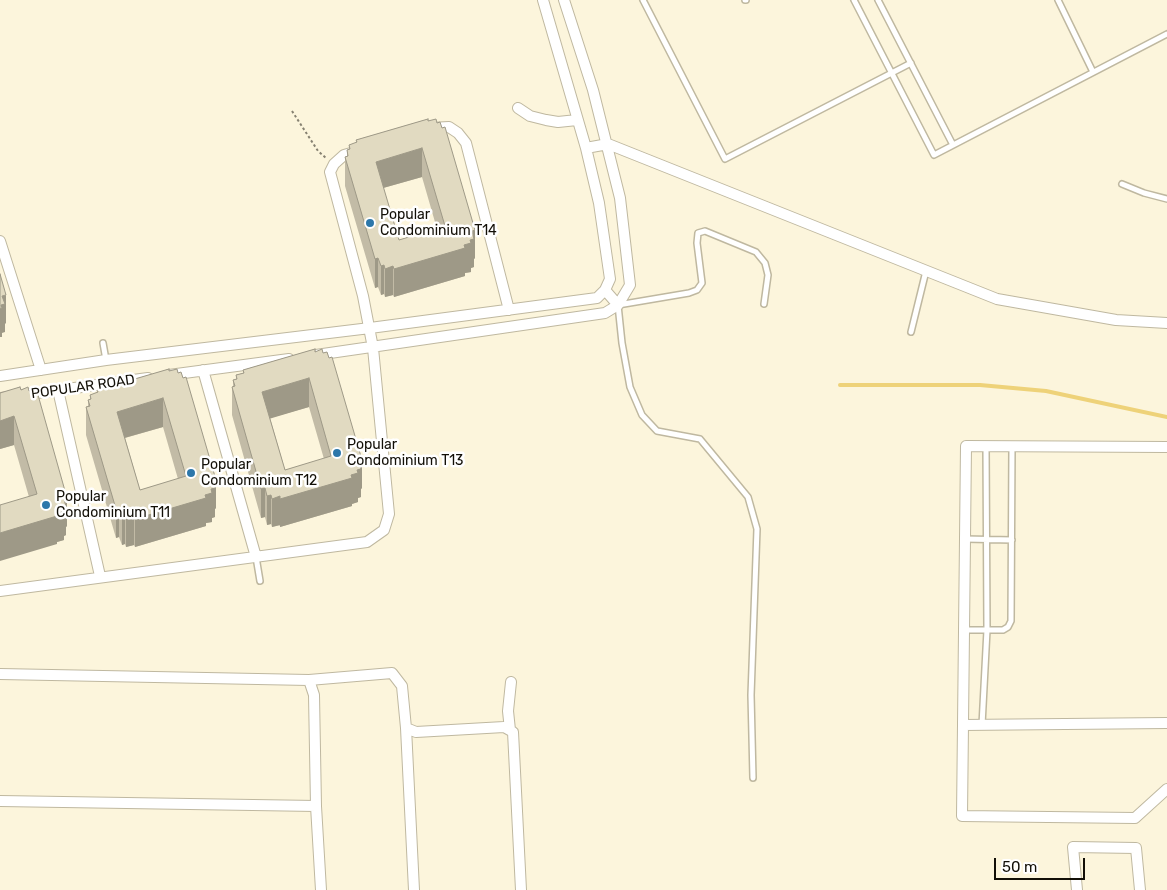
<!DOCTYPE html>
<html>
<head>
<meta charset="utf-8">
<style>
	body { margin:0 }
	#map { position:relative; width:1167px; height:890px; overflow:hidden; background:#fcf5dc; font-family:Rubik,sans-serif }
	canvas { display:block }
	.scale { position:absolute; left:994px; top:858px; width:91px; height:22px; box-sizing:border-box; border:2px solid #120f07; border-top:0; padding-left:6px; font-size:15px; line-height:18px; white-space:nowrap; color:#120f07; -webkit-text-stroke:4px #fff; paint-order:stroke }
</style>
</head>
<body>
<div id="map">
<canvas width="1167" height="890"></canvas>
<div class="scale">50 m</div>
</div>
<script>
const context = document.querySelector('canvas').getContext('2d');
context.lineJoin = 'round';
function poly(rows) {
  const path = new Path2D();
  for (const r of rows) {
    path.moveTo(r[0], r[1]);
    for (let i = 2; i < r.length; i += 2) path.lineTo(r[i], r[i + 1]);
  }
  return path;
}
function strokePath(path, color, width, dash) {
  context.strokeStyle = color;
  context.lineWidth = width;
  context.lineCap = dash ? 'butt' : 'round';
  context.setLineDash(dash || []);
  context.stroke(path);
}
function fill(path, color) {
  context.fillStyle = color;
  context.fill(path, 'evenodd');
}
function label(font, color, halo, rows, align = 'center') {
  context.font = font + ' Rubik,sans-serif';
  context.lineWidth = 5;
  context.setLineDash([]);
  context.textBaseline = 'middle';
  context.strokeStyle = halo;
  context.fillStyle = color;
  for (const [text, x, y, turn = 0] of rows) {
    context.save();
    context.translate(x, y);
    context.rotate((+turn || 0) * Math.PI / 180);
    context.textAlign = isNaN(turn) ? turn : align;
    if (halo) context.strokeText(text, 0, 0);
    context.fillText(text, 0, 0);
    context.restore();
  }
}
strokePath(poly([
	[840,385,980,385,1046,391,1167,417]
]), '#eed279', 4);
const lane = poly([
	[643,0,725,159,911,63],
	[745,0,746,0],
	[854,0,934,155,1167,34],
	[878,0,953,145],
	[1058,0,1093,72],
	[1122,184,1144,193,1167,199],
	[911,332,926,271],
	[103,343,106,360],
	[965,539,1012,540],
	[256,557,260,581],
	[964,630,1003,630,1008,627,1011,621,1012,446],
	[982,725,987,630,986,446],
	[753,778,751,695,757,529,748,497,700,439,657,431,642,415,630,387,622,343,618,305,689,293,697,290,702,283,697,243,698,233,705,231,756,252,765,263,768,275,764,304]
]);
const street = poly([
	[518,108,530,116,546,120,558,122,577,120],
	[430,128,449,127,458,133,466,143,509,310],
	[586,148,608,144,997,299,1116,320,1167,323],
	[0,241,41,370],
	[605,290,618,305],
	[316,355,605,313,618,305,630,285,620,198,593,90,564,0],
	[203,370,256,557],
	[169,375,289,359],
	[0,376,106,360,370,328,597,298,605,290,610,279,599,203,586,148,543,0],
	[58,390,100,576],
	[0,398,148,378],
	[1167,447,966,446,962,816,1135,818,1167,789],
	[0,591,367,542,384,530,389,514,373,348,363,296,330,172,334,164,344,155,358,151],
	[0,674,309,680,392,673,402,686,406,728,416,732,504,727,513,732,521,890],
	[309,680,314,695,316,806,321,890],
	[963,725,1167,723],
	[406,728,414,890],
	[510,730,508,711,511,682],
	[0,801,316,806],
	[1077,890,1073,847,1136,848,1140,890]
]);
strokePath(lane, '#bfb8a0', 8);
strokePath(street, '#bfb8a0', 12);
strokePath(poly([
	[292,111,318,151,326,158]
]), '#868171', 2, [2.5, 2.5]);
strokePath(lane, '#fff', 5);
strokePath(street, '#fff', 10);
fill(poly([
	[428,119,475,258,474,259,474,267,471,268,471,272,465,273,465,276,394,297,393,295,385,297,384,294,381,295,378,287,375,288,345,186,345,157,347,156,347,150,349,149,349,145,356,143,356,140],
	[422,177,437,229,399,240,383,188],
	[315,349,362,488,361,489,361,497,358,498,358,502,352,504,352,506,280,527,280,525,272,527,271,524,267,525,265,517,261,518,232,415,232,387,233,386,233,380,236,379,236,375,243,373,243,370],
	[309,407,324,459,285,470,270,418],
	[169,369,216,508,215,509,215,517,212,518,212,522,206,523,206,526,135,547,134,545,126,547,125,544,122,545,119,537,116,538,86,435,86,407,88,406,88,400,90,399,90,395,97,393,97,390],
	[163,427,178,479,140,490,125,438],
	[20,387,67,526,66,527,66,535,64,536,64,540,57,542,57,544,29,497,14,445,0,449,0,393]
]), '#c2bba6');
fill(poly([
	[422,148,422,177,376,190,376,162],
	[475,230,475,258,474,259,474,267,471,268,471,272,465,273,465,276,394,297,394,269,464,245,470,240,472,231],
	[378,258,378,287,375,288,375,259],
	[384,265,384,294,381,295,381,266],
	[393,266,393,295,385,297,385,269],
	[6,295,6,323,5,324,5,332,2,333,2,337,0,337,0,309,2,296],
	[309,378,309,407,262,421,262,392],
	[163,398,163,427,117,440,117,412],
	[14,416,14,445,0,449,0,421],
	[362,460,362,488,361,489,361,497,358,498,358,502,352,504,352,506,280,527,280,499,351,475,357,470,358,461],
	[216,480,216,508,215,509,215,517,212,518,212,522,206,523,206,526,135,547,135,519],
	[265,488,265,517,261,518,261,489],
	[271,495,271,524,267,525,267,496],
	[280,496,280,525,272,527,272,499],
	[67,498,67,526,66,527,66,535,64,536,64,540,57,542,57,544,0,561,0,533,57,513,64,499],
	[119,508,119,537,116,538,116,509],
	[125,515,125,544,122,545,122,516],
	[134,516,134,545,126,547,126,518]
]), '#9e9987');
const building = poly([
	[428,119,428,121,436,119,437,123,440,122,442,128,445,127,475,230,472,231,474,239,470,240,471,243,464,245,465,248,394,269,393,266,385,269,384,265,381,266,378,258,375,259,345,157,348,156,347,150,350,149,349,145,357,142,356,140,428,119],
	[422,148,445,226,399,240,376,162,422,148],
	[0,274,6,295,2,296,5,304,1,305,2,308,0,309,0,274],
	[315,349,315,352,322,349,323,353,327,352,329,358,332,357,362,460,358,461,361,469,357,470,358,473,351,475,352,478,280,499,280,496,272,499,271,495,267,496,265,488,261,489,232,387,235,386,233,380,237,379,236,375,244,373,243,370,315,349],
	[309,378,331,456,285,470,262,392,309,378],
	[169,369,169,371,177,369,178,373,181,372,183,378,186,377,216,480,213,481,215,488,211,489,212,493,205,495,206,498,135,519,134,516,126,518,125,515,122,516,119,508,116,509,86,407,90,406,88,400,91,399,90,395,98,392,97,390,169,369],
	[163,398,186,476,140,490,117,412,163,398],
	[20,387,21,390,28,387,29,391,32,390,34,396,38,395,67,498,64,499,66,507,63,508,64,511,57,513,57,516,0,533,0,505,37,494,14,416,0,421,0,393,20,387]
]);
fill(building, '#e1dac1');
strokePath(building, '#9e9987', 1);
for (const [x, y, r, color] of [
	[370,223,5,"#2c77aa"],
	[337,453,5,"#2c77aa"],
	[191,473,5,"#2c77aa"],
	[46,505,5,"#2c77aa"]
]) {
  const dot = new Path2D();
  dot.arc(x, y, r, 0, 2 * Math.PI);
  context.fillStyle = color;
  context.fill(dot);
  strokePath(dot, '#fff', 2);
}
label('14px', '#120f07', '#fff', [
	["Popular",380,215],
	["Condominium T14",380,231],
	["Popular",347,445],
	["Condominium T13",347,461],
	["Popular",201,465],
	["Condominium T12",201,481],
	["Popular",56,497],
	["Condominium T11",56,513]
], 'left');
label('14px', '#120f07', '#fff', [
	["POPULAR ROAD",83,387,-8]
]);
</script>
</body>
</html>
